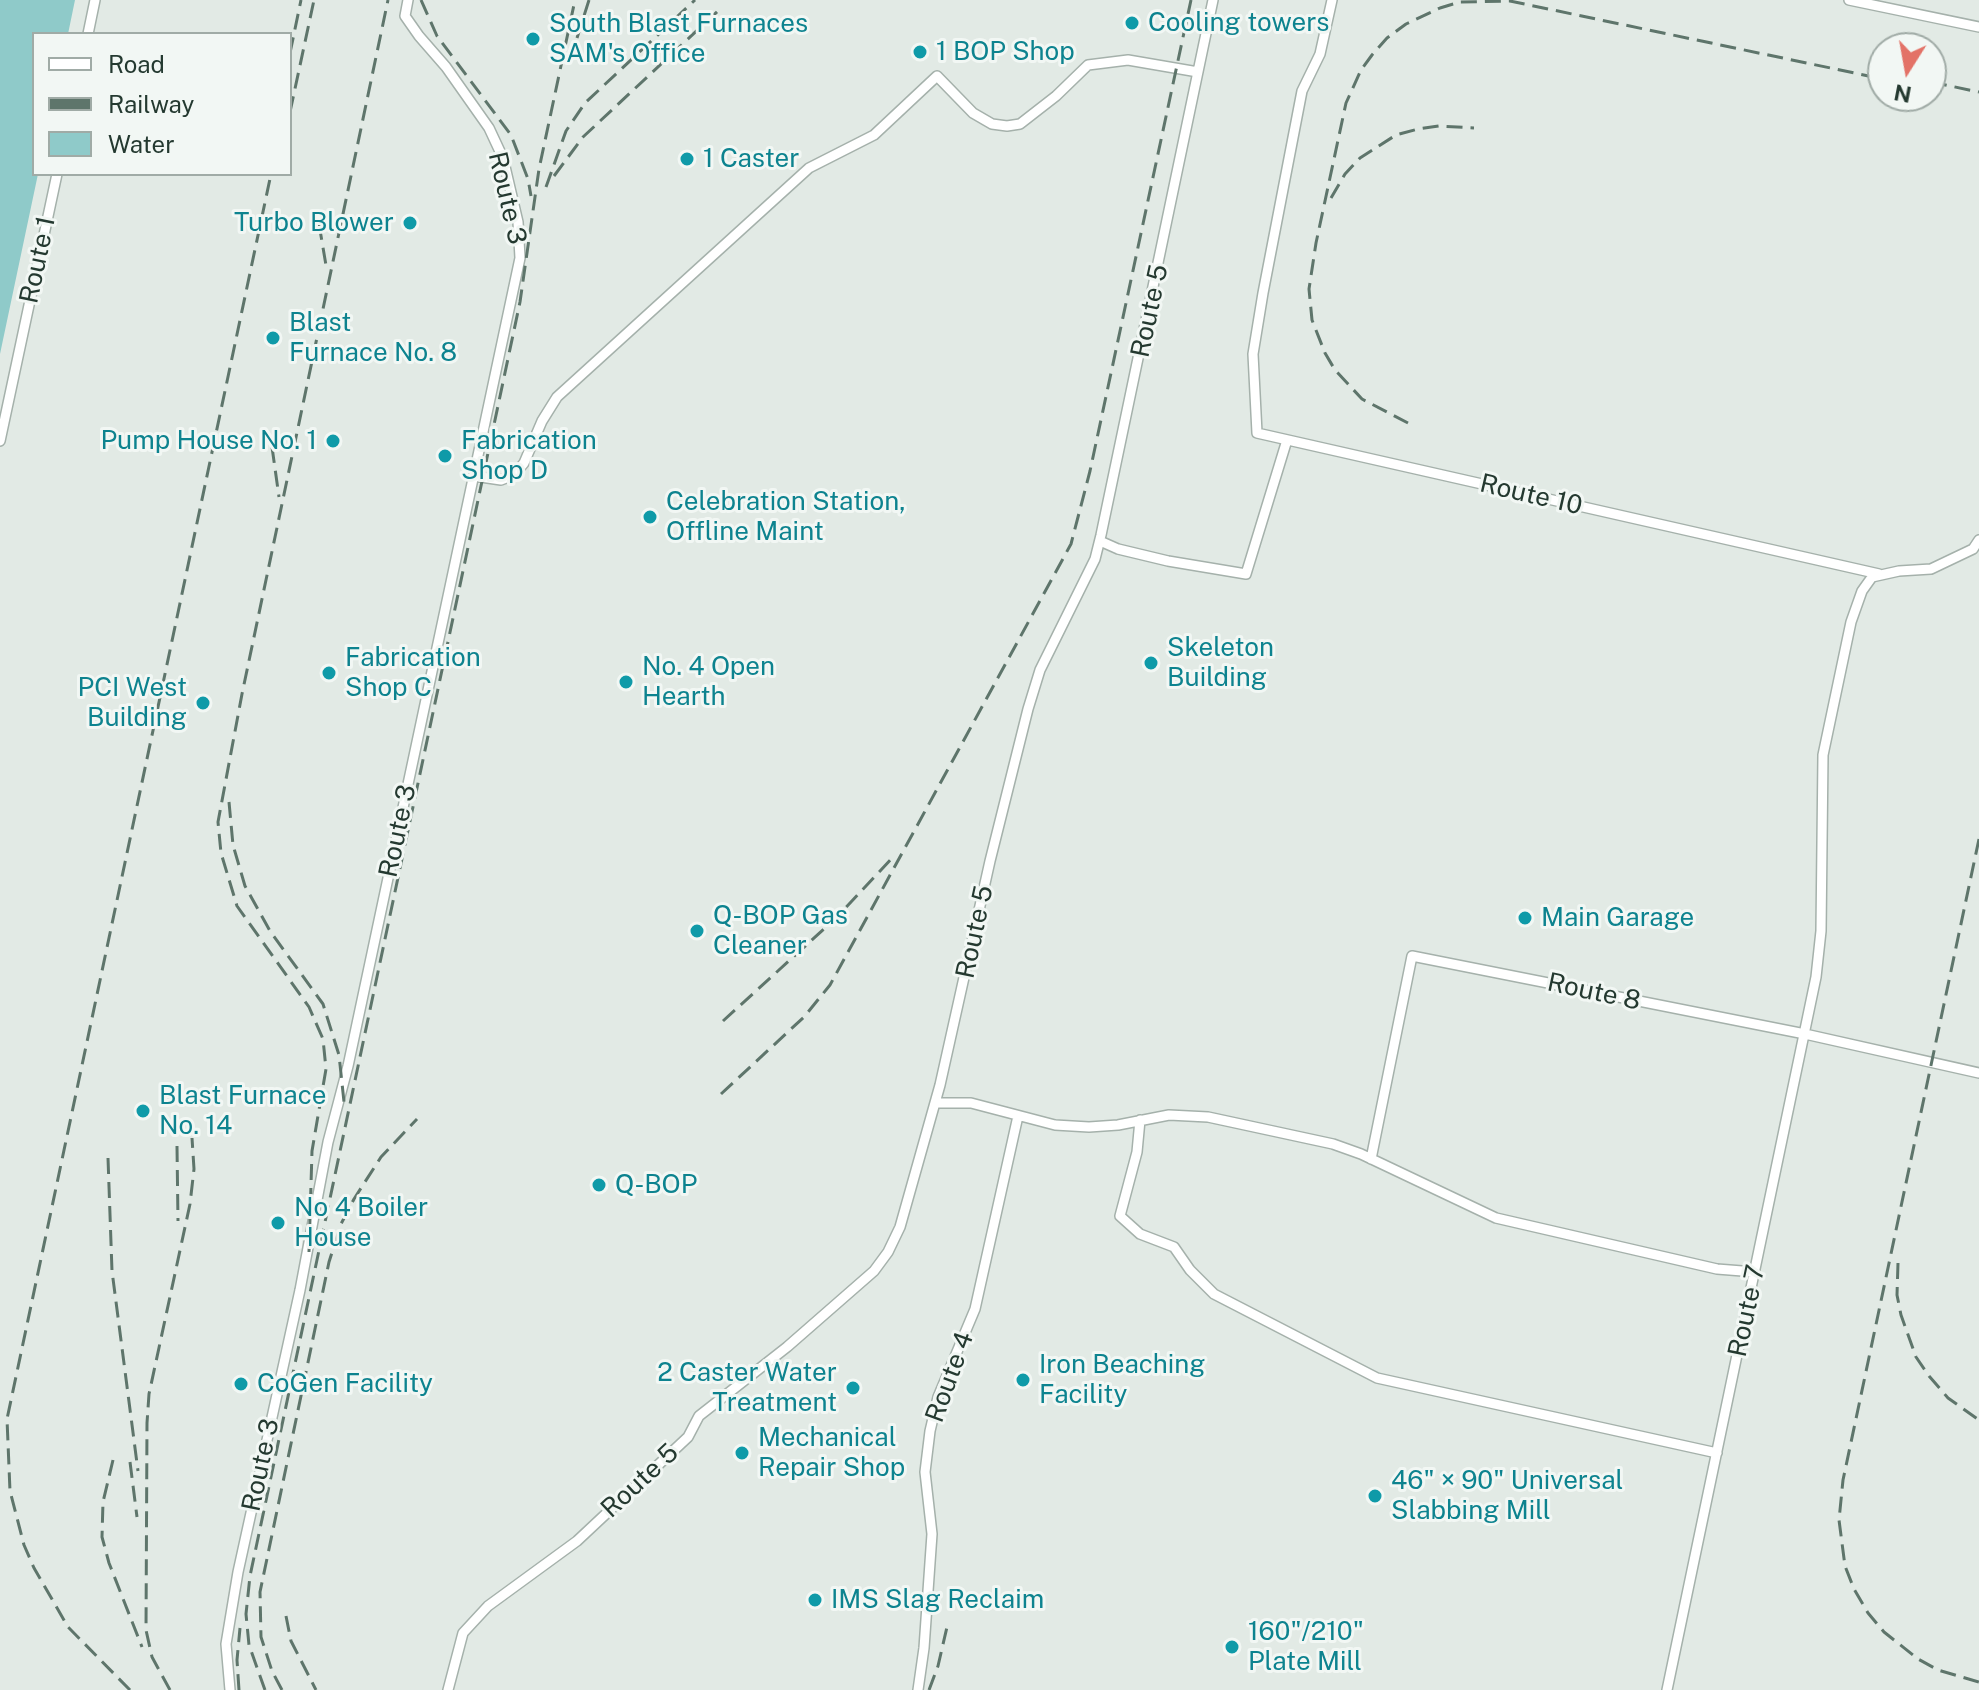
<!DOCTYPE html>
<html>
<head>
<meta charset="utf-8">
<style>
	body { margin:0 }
	#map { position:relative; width:1979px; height:1690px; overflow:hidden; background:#e2eae5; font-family:"Public Sans",sans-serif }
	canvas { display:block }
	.legend { position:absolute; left:32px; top:32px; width:260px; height:144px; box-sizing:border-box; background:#f2f7f4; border:2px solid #a0aba6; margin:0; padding:10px 14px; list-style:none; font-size:24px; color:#243930 }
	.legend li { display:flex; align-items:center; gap:16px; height:40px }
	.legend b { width:40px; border:2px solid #a0aba6 }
	.north { position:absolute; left:1867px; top:32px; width:80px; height:80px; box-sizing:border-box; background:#f2f7f4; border:2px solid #a0aba6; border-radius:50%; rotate:191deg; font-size:22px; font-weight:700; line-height:32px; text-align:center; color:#243930 }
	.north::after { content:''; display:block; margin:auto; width:28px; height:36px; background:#e37267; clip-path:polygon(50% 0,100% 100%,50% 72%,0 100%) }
</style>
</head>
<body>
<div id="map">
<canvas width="1979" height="1690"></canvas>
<ul class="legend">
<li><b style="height:10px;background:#fff"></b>Road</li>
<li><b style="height:10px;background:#5e756b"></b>Railway</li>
<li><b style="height:22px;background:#8fcac9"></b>Water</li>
</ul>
<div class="north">N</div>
</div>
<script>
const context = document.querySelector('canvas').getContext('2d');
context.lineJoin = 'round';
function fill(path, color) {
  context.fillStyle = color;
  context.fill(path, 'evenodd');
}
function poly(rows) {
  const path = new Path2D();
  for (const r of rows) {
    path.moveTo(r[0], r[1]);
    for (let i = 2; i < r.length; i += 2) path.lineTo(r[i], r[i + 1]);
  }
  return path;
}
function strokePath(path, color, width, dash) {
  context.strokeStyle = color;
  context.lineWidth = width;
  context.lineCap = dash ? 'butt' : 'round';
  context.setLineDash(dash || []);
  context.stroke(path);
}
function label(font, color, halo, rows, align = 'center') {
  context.font = font + ' "Public Sans",sans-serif';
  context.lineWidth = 6;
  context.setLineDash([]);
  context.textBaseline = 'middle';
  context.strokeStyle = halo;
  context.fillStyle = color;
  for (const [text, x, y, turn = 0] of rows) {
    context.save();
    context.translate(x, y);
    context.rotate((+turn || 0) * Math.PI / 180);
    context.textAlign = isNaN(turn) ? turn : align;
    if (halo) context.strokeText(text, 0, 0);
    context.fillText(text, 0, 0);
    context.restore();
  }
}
fill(poly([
	[0,0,75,0,68,34,34,34,34,174,38,174,0,354]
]), '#8fcac9');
const minor = poly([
	[1332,0,1320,54,1302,91,1263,293,1253,354,1257,433,1879,574],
	[1849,0,1979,27],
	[88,34,95,0],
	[0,441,57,174],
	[474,476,501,480,514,475,524,463,542,421,557,397,809,168,874,135,937,76,973,113,992,124,1007,126,1020,124,1056,96,1088,65,1128,60,1198,72],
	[1100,541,1118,549,1168,561,1246,574,1287,440],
	[935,1103,971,1103,1055,1125,1089,1127,1118,1125,1169,1115,1208,1117,1333,1144,1361,1154,1496,1218,1717,1269,1755,1272],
	[1140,1120,1137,1152,1120,1216,1140,1234,1174,1247,1190,1270,1214,1294,1377,1378,1717,1453],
	[1371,1159,1412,956,1805,1034,1979,1073],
	[230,1690,226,1644,238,1572,300,1290,328,1142,348,1066,520,258,518,222,503,158,489,128,446,67,419,36,405,16,408,0],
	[448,1690,463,1633,488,1606,577,1541,688,1437,699,1416,787,1347,874,1271,888,1252,900,1227,940,1085,990,861,1028,709,1040,670,1095,559,1101,535,1213,0],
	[918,1690,924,1648,932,1534,925,1472,930,1431,938,1397,975,1309,1018,1116],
	[1667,1690,1816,977,1821,931,1823,755,1851,622,1862,591,1872,577,1899,571,1931,569,1973,549,1979,540]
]);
strokePath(minor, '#a5b1ab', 12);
strokePath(minor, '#fff', 9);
strokePath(poly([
	[421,0,437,36,511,135,528,179,531,196],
	[577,38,589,0],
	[290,53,301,0],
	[1931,82,1979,92],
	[290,112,314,0],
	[554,176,583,137,720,9],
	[546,187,566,131,585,103,695,0],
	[1331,198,1345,174,1360,158,1396,135,1418,129,1439,126,1474,128],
	[319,224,327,271],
	[1408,423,1362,399,1335,370,1325,353,1312,320,1309,289,1316,243,1346,103,1361,70,1372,55,1387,38,1406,24,1440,8,1460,2,1510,1,1883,79],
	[272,447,279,497],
	[229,802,233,845,245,886,270,931,323,1004,339,1055,344,1102],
	[1979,839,1843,1480,1839,1520,1845,1566,1854,1589,1868,1613,1884,1632,1918,1659,1938,1670,1979,1682],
	[723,1021,836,918,894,856],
	[721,1094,804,1017,830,985,1071,544,1090,471,1191,0],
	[177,1146,178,1221],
	[108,1158,112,1271,138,1471],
	[309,1252,312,1151,326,1069,323,1039,309,1007,237,906,221,853,218,822,242,694,388,0],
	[1898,1263,1897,1295,1901,1315,1916,1357,1929,1376,1948,1398,1979,1420],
	[113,1460,103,1502,102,1537,109,1563,142,1647],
	[130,1462,137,1517],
	[286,1616,291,1641,316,1690],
	[130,1690,68,1627,34,1568,24,1545,10,1491,7,1419,271,174],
	[170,1690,152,1657,146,1630,147,1423,149,1394,190,1204,194,1169,192,1138],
	[239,1690,237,1660,240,1628],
	[265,1690,249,1645,246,1614,250,1576,520,302,539,169,575,0],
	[282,1690,272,1671,261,1637,260,1592,329,1262,341,1224,354,1199,381,1157,417,1119],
	[929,1690,938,1666,947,1627]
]), '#5e756b', 3, [16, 8]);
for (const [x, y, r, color] of [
	[1132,23,8,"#0f9aa8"],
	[533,39,8,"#0f9aa8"],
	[920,52,8,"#0f9aa8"],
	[687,159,8,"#0f9aa8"],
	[410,223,8,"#0f9aa8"],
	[273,338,8,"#0f9aa8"],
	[333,441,8,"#0f9aa8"],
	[445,456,8,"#0f9aa8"],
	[650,517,8,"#0f9aa8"],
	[1151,663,8,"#0f9aa8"],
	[329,673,8,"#0f9aa8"],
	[626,682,8,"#0f9aa8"],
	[203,703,8,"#0f9aa8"],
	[1525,918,8,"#0f9aa8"],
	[697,931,8,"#0f9aa8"],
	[143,1111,8,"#0f9aa8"],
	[599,1185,8,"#0f9aa8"],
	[278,1223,8,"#0f9aa8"],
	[1023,1380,8,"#0f9aa8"],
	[241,1384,8,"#0f9aa8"],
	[853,1388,8,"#0f9aa8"],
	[742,1453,8,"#0f9aa8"],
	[1375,1496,8,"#0f9aa8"],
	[815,1600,8,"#0f9aa8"],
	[1232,1647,8,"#0f9aa8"]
]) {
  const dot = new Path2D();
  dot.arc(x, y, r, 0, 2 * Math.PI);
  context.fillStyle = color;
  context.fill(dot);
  strokePath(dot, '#f2f7f4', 3);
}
label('26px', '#0d838f', '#f2f7f4', [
	["Cooling towers",1148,23],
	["South Blast Furnaces",549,24],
	["SAM's Office",549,54],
	["1 BOP Shop",936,52],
	["1 Caster",703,159],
	["Turbo Blower",394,223,"right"],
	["Blast",289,323],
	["Furnace No. 8",289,353],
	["Pump House No. 1",317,441,"right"],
	["Fabrication",461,441],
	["Shop D",461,471],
	["Celebration Station,",666,502],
	["Offline Maint",666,532],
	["Skeleton",1167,648],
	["Building",1167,678],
	["Fabrication",345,658],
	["Shop C",345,688],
	["No. 4 Open",642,667],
	["Hearth",642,697],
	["PCI West",187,688,"right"],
	["Building",187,718,"right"],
	["Q-BOP Gas",713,916],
	["Cleaner",713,946],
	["Main Garage",1541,918],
	["Blast Furnace",159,1096],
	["No. 14",159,1126],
	["Q-BOP",615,1185],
	["No 4 Boiler",294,1208],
	["House",294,1238],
	["Iron Beaching",1039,1365],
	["Facility",1039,1395],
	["2 Caster Water",837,1373,"right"],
	["Treatment",837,1403,"right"],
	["CoGen Facility",257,1384],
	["Mechanical",758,1438],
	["Repair Shop",758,1468],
	["46\" × 90\" Universal",1391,1481],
	["Slabbing Mill",1391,1511],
	["IMS Slag Reclaim",831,1600],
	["160\"/210\"",1248,1632],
	["Plate Mill",1248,1662]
], 'left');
label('26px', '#243930', '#f2f7f4', [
	["Route 3",507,198,77],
	["Route 1",38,260,-78],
	["Route 5",1150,311,-78],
	["Route 10",1531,495,13],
	["Route 3",398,831,-78],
	["Route 5",975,932,-78],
	["Route 8",1594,992,12],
	["Route 7",1747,1311,-78],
	["Route 4",950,1377,-70],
	["Route 3",261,1465,-78],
	["Route 5",640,1481,-43]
]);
</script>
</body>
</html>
